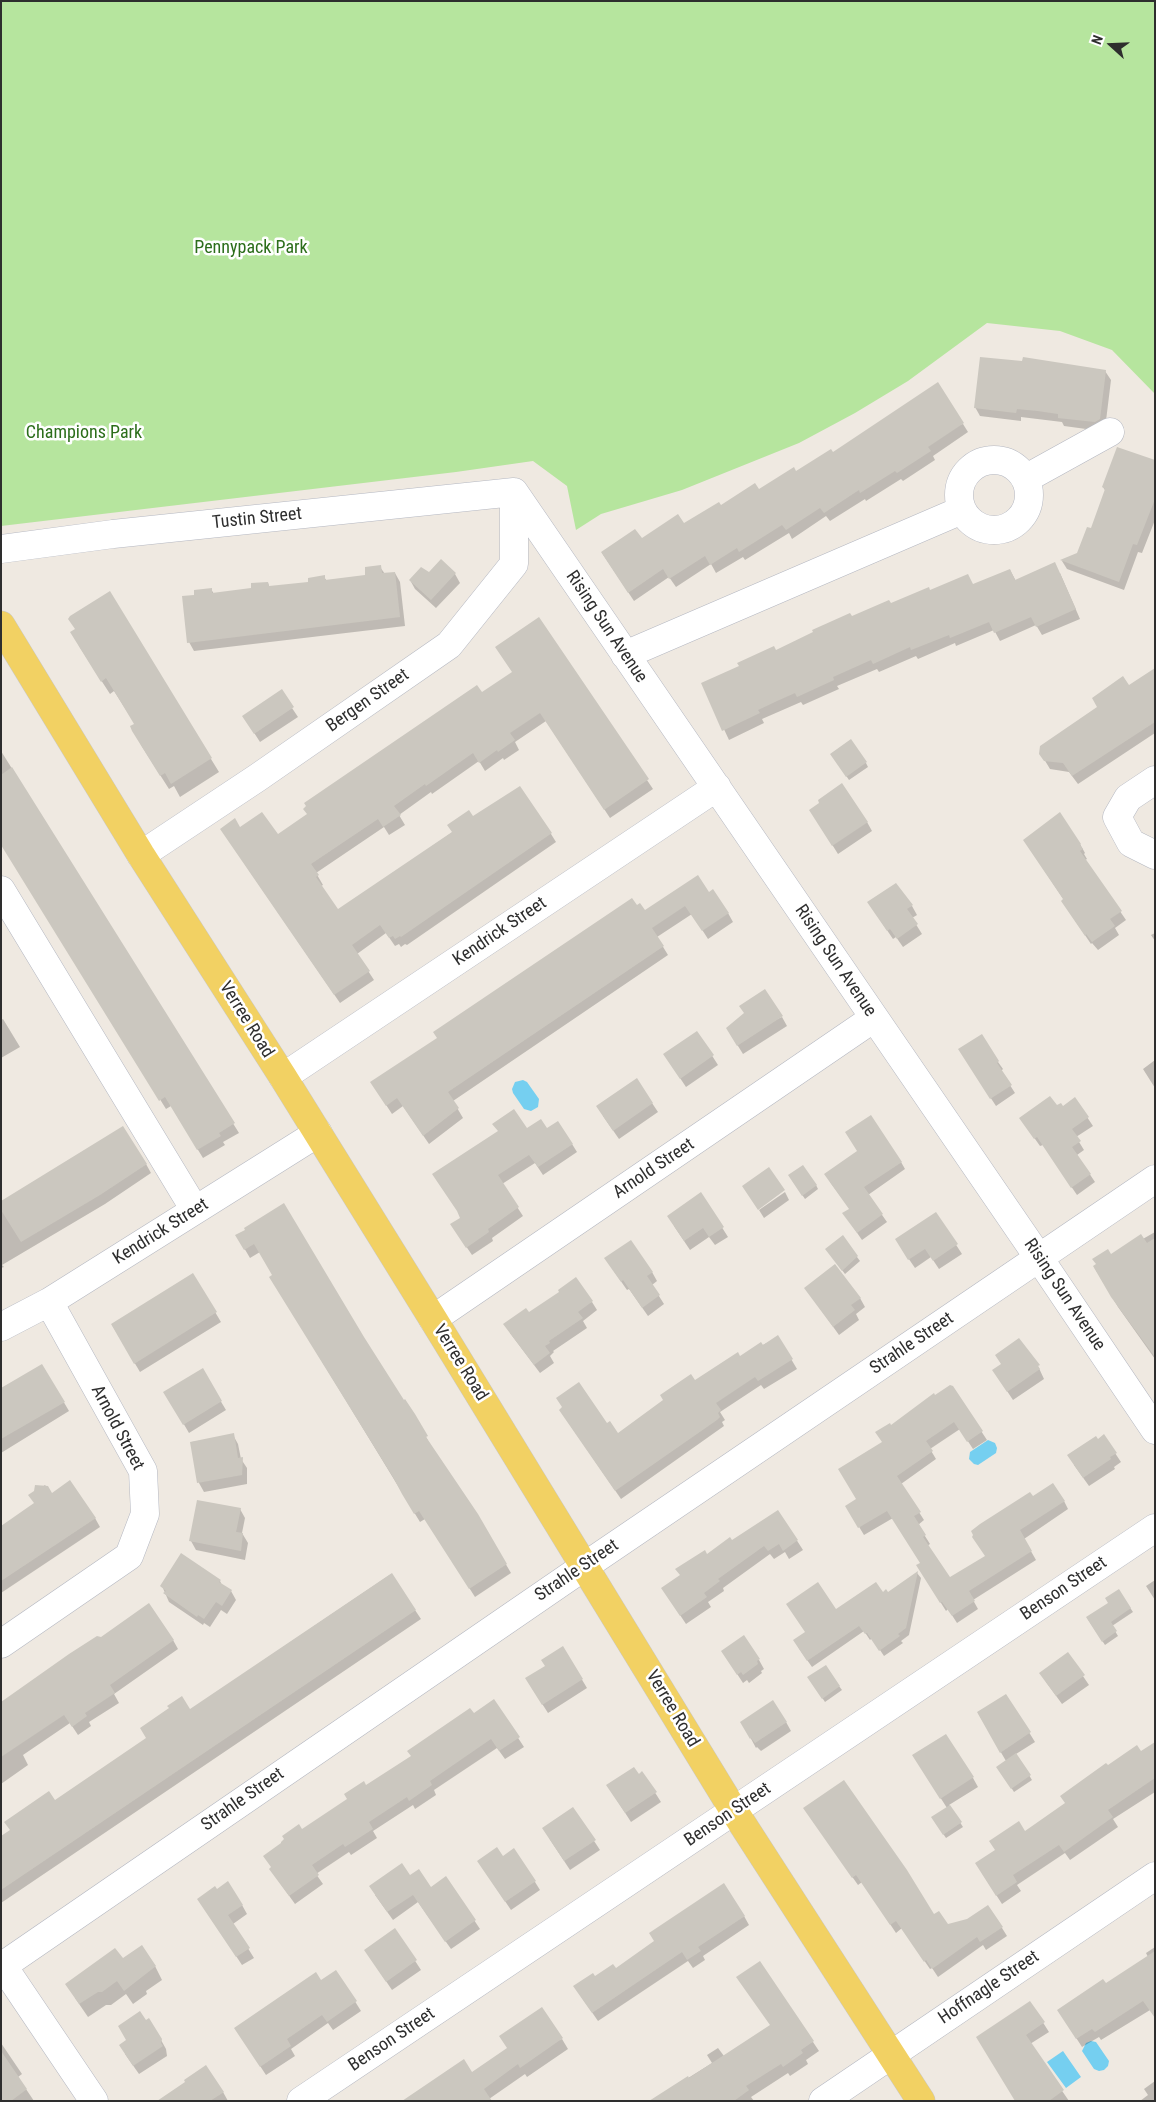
<!DOCTYPE html>
<html>
<head>
<meta charset="utf-8">
<style>
	body { margin:0 }
	#map { position:relative; width:1156px; height:2102px; overflow:hidden; background:#efe9e1; font-family:"Roboto Condensed",sans-serif }
	canvas { display:block }
	.frame { position:absolute; inset:0; border:2px solid #2e2e2e; pointer-events:none }
	.north { position:absolute; left:1086px; top:20px; width:50px; height:50px; -webkit-text-stroke:4px #fff; paint-order:stroke; rotate:290deg; font-size:14px; font-weight:700; line-height:20px; text-align:center; color:#2e2e2e }
	.north::after { content:''; display:block; margin:auto; width:18px; height:22px; background:#2e2e2e; clip-path:polygon(50% 0,100% 100%,50% 72%,0 100%) }
</style>
</head>
<body>
<div id="map">
<canvas width="1156" height="2102"></canvas>
<div class="frame"></div>
<div class="north">N</div>
</div>
<script>
const context = document.querySelector('canvas').getContext('2d');
context.lineJoin = 'round';
function fill(path, color) {
  context.fillStyle = color;
  context.fill(path, 'evenodd');
}
function poly(rows) {
  const path = new Path2D();
  for (const r of rows) {
    if (r.length === 3) {
      path.moveTo(r[0] + r[2], r[1]);
      path.arc(r[0], r[1], r[2], 0, 2 * Math.PI);
      continue;
    }
    path.moveTo(r[0], r[1]);
    for (let i = 2; i < r.length; i += 2) path.lineTo(r[i], r[i + 1]);
  }
  return path;
}
function strokePath(path, color, width, dash) {
  context.strokeStyle = color;
  context.lineWidth = width;
  context.lineCap = dash ? 'butt' : 'round';
  context.setLineDash(dash || []);
  context.stroke(path);
}
function label(font, color, halo, rows, align = 'center') {
  context.font = font + ' "Roboto Condensed",sans-serif';
  context.lineWidth = 5;
  context.setLineDash([]);
  context.textBaseline = 'middle';
  context.strokeStyle = halo;
  context.fillStyle = color;
  for (const [text, x, y, turn = 0] of rows) {
    context.save();
    context.translate(x, y);
    context.rotate((+turn || 0) * Math.PI / 180);
    context.textAlign = isNaN(turn) ? turn : align;
    if (halo) context.strokeText(text, 0, 0);
    context.fillText(text, 0, 0);
    context.restore();
  }
}
fill(poly([
	[1,1,1155,1,1155,394,1112,350,1060,331,987,323,908,381,855,413,799,443,682,490,601,514,576,530,567,486,533,461,456,472,1,526]
]), '#b6e59e');
fill(poly([
	[523,1080,527,1082,539,1099,538,1107,531,1111,524,1109,513,1093,512,1089,515,1082],
	[988,1440,995,1443,997,1448,996,1453,978,1465,974,1464,969,1459,970,1452],
	[1091,2041,1096,2042,1109,2061,1108,2066,1104,2070,1099,2071,1094,2069,1082,2051,1086,2043],
	[1063,2051,1081,2077,1066,2088,1047,2062]
]), '#75cff0');
fill(poly([
	[1105,371,1111,380,1105,429,1101,431,1064,426,1062,422,1021,417,1021,421,980,416,975,407],
	[963,424,968,432,933,456,935,460,903,481,901,479,866,501,865,499,830,521,826,516,792,539,789,533,745,560,743,557,716,573,711,564,676,587,669,577,634,601,602,553,683,524,759,491,833,454],
	[1155,462,1155,520,1142,553,1138,552,1124,590,1067,569,1062,561,1078,554,1092,530,1106,492,1103,487],
	[380,567,385,574,395,573,400,582,405,626,194,651,189,642,196,596,211,589,214,594,253,590,268,583,270,588,310,583,324,577,327,581,366,576],
	[1010,570,1016,581,1060,573,1080,619,1042,635,1036,625,1000,641,994,630,956,646,955,643,918,659,916,656,879,672,877,669,837,686,839,689,803,705,801,702,762,719,764,723,729,740,703,684,852,618,930,591,973,585],
	[429,574,455,574,460,583,436,608,415,589,410,580],
	[109,593,219,772,180,797,174,786,169,789,141,745,135,724,114,691,110,694,79,646,76,630],
	[539,619,653,789,610,818,546,721,515,742,519,750,504,760,503,758,485,771,479,761,432,794,431,792,399,815,405,825,389,835,384,827,316,873,323,885,321,886,338,911,473,818,551,834,556,842,407,945,405,944,401,947,399,944,395,946,386,933,357,954,374,980,340,1003,227,838,240,828,278,836,513,673],
	[1155,669,1155,733,1078,784,1069,772,1050,769,1041,754,1128,687],
	[292,708,298,717,260,742,249,725],
	[1,751,239,1133,223,1142,225,1145,203,1158,171,1106,166,1109,1,843],
	[834,758,866,763,868,767,849,780],
	[816,819,867,822,872,831,838,854],
	[1080,844,1085,853,1084,854,1087,859,1085,860,1126,920,1115,928,1119,935,1098,950,1092,943,1091,944,1068,910,1064,900,1030,849],
	[709,893,728,913,733,922,708,939,692,914,657,937,668,955,453,1101,463,1118,429,1144,403,1106,392,1114,377,1091,637,907,645,912],
	[912,906,917,915,912,918,922,934,903,947,896,937,893,939,874,911],
	[1155,933,1155,941,1151,935],
	[782,1017,787,1026,743,1054,733,1038],
	[3,1019,20,1047,1,1058,1,1020],
	[697,1032,718,1065,686,1087,670,1063],
	[964,1057,998,1062,1003,1069,1001,1071,1015,1093,996,1106],
	[1155,1060,1155,1088,1143,1069],
	[1075,1099,1093,1126,1076,1137,1084,1150,1077,1155,1095,1182,1077,1195,1043,1145,1040,1146,1026,1126,1057,1107,1063,1107],
	[652,1103,658,1112,619,1139,603,1116],
	[526,1129,547,1130,572,1144,577,1152,543,1175,535,1163,502,1184,523,1216,492,1238,493,1241,472,1255,457,1233,461,1219],
	[901,1162,905,1169,868,1195,887,1222,862,1240,844,1214,850,1209,830,1182],
	[146,1164,151,1173,105,1204,2,1265,4,1267,1,1268,1,1203],
	[792,1180,816,1185,818,1189,805,1199],
	[785,1192,789,1200,764,1218,759,1210],
	[701,1194,728,1237,715,1245,709,1237,690,1250,674,1226],
	[936,1214,962,1254,939,1269,931,1257,915,1268,902,1249],
	[246,1230,414,1415,431,1446,477,1515,511,1573,475,1597,425,1519,420,1522,276,1286,274,1275,260,1252,250,1258,237,1236],
	[1155,1232,1155,1359,1118,1307,1094,1267],
	[829,1253,857,1257,860,1261,845,1274],
	[611,1267,652,1272,657,1281,652,1285,664,1304,648,1316,629,1289,627,1290],
	[193,1275,221,1322,140,1372,112,1325],
	[806,1289,860,1298,865,1307,856,1314,859,1320,839,1335],
	[592,1302,597,1310,583,1321,587,1328,553,1351,554,1352,550,1356,554,1363,540,1373,510,1333,529,1314],
	[778,1337,797,1369,764,1389,761,1385,720,1412,725,1420,722,1422,724,1426,621,1499,566,1419,607,1425,618,1435,695,1381],
	[1019,1340,1038,1366,1044,1379,1013,1400,999,1379,1002,1365],
	[42,1365,69,1411,1,1453,1,1391],
	[202,1370,226,1410,189,1433,165,1392],
	[952,1387,987,1440,973,1449,960,1429,930,1449,936,1459,901,1484,924,1520,918,1525,930,1544,927,1546,950,1579,986,1557,1032,1498,1064,1501,1068,1509,1024,1539,1036,1560,973,1600,978,1609,957,1623,948,1609,946,1611,923,1574,922,1563,893,1518,864,1535,847,1507,858,1500,891,1427],
	[233,1435,238,1444,241,1459,247,1468,247,1484,204,1492,199,1483,192,1442],
	[1097,1441,1115,1453,1121,1462,1114,1467,1115,1469,1089,1486,1074,1465],
	[45,1485,52,1494,95,1518,100,1527,1,1593,1,1527,35,1504,30,1495],
	[240,1509,245,1518,242,1533,248,1543,245,1560,196,1550,191,1541],
	[778,1511,803,1550,789,1559,785,1552,774,1559,770,1554,723,1588,724,1591,708,1602,711,1607,686,1624,668,1597,706,1555,731,1542],
	[917,1573,921,1578,909,1635,901,1641,903,1643,884,1656,872,1638,870,1640,864,1631,812,1667,798,1647,836,1611,883,1593,888,1593],
	[391,1574,421,1619,1,1903,1,1838],
	[1155,1580,1155,1600,1146,1586],
	[220,1581,223,1587,231,1591,236,1600,227,1614,221,1610,210,1627,204,1623,203,1625,169,1602,162,1586],
	[1119,1591,1133,1612,1112,1626,1118,1636,1105,1645,1087,1618,1109,1603],
	[173,1640,178,1649,114,1694,119,1703,89,1722,91,1726,78,1735,70,1723,23,1755,28,1765,1,1784,1,1704],
	[563,1648,587,1688,548,1713,532,1688,546,1666],
	[1068,1654,1089,1685,1062,1704,1046,1682],
	[728,1660,759,1660,764,1669,761,1671,762,1673,749,1683,747,1680,743,1683],
	[811,1681,839,1686,842,1690,825,1702],
	[1006,1695,1035,1742,1016,1754,1032,1780,1014,1792,998,1767,1006,1761,978,1713],
	[494,1701,524,1747,505,1759,497,1748,434,1790,436,1795,415,1809,413,1805,373,1831,377,1838,351,1855,349,1852,316,1874,323,1884,295,1904,270,1869,302,1830],
	[742,1722,786,1722,791,1731,761,1751,757,1747,756,1748],
	[1155,1747,1155,1792,1113,1819,1118,1827,1070,1860,1065,1853,1017,1885,1021,1891,1002,1904,982,1873,1025,1833,1066,1804,1108,1766],
	[919,1764,973,1778,978,1787,949,1805,963,1827,946,1838,935,1822,947,1808],
	[642,1772,661,1802,631,1822,613,1794],
	[573,1809,600,1850,570,1870,549,1838],
	[810,1817,947,1925,1002,1928,1007,1936,986,1950,983,1945,938,1977,932,1968,930,1969,902,1928,896,1933,862,1882,858,1885],
	[502,1857,535,1882,540,1890,511,1910,484,1870],
	[410,1877,430,1888,446,1878,480,1929,451,1949,418,1902,393,1920,375,1895],
	[242,1905,247,1914,233,1924,254,1958,242,1965,204,1908],
	[744,1916,749,1925,703,1956,705,1960,693,1968,688,1961,598,2021,580,1995,594,1978],
	[395,1930,421,1970,392,1990,371,1959],
	[1155,1947,1155,2007,1101,2040,1099,2037,1082,2047,1064,2019,1106,1985,1148,1957,1146,1953],
	[122,1960,155,1966,162,1980,146,1991,147,1994,133,2004,126,1994,111,2005,106,2005,88,2017,75,1998],
	[336,1971,361,2011,333,2030,328,2023,291,2049,295,2056,266,2075,241,2037],
	[1030,2002,1049,2032,1030,2044,1069,2101,1016,2101],
	[562,2039,568,2049,527,2077,525,2074,489,2099,472,2074],
	[161,2040,166,2049,167,2056,139,2074,125,2054],
	[813,2042,819,2051,806,2060,808,2064,790,2076,788,2073,751,2097,754,2101,660,2101,658,2097,712,2063,707,2055,718,2048,724,2056],
	[1,2043,22,2074,18,2077,34,2101,1,2101],
	[1155,2081,1155,2101,1140,2101,1148,2095,1144,2089],
	[223,2092,228,2101,170,2101]
]), '#0003');
fill(poly([
	[980,357,1022,361,1023,357,1106,370,1100,419,1095,422,1058,418,1058,414,1038,411,1017,409,1016,413,974,408],
	[938,382,964,423,928,447,931,451,897,473,895,471,860,493,859,490,824,513,820,508,786,530,782,525,739,552,737,548,710,565,705,556,669,579,663,569,628,593,601,552,635,529,642,538,678,514,684,523,719,502,721,505,755,483,759,489,794,467,796,471,831,449,833,452],
	[1117,447,1155,460,1155,499,1137,545,1133,544,1119,582,1060,560,1077,553,1087,527,1091,528,1105,489,1102,487],
	[441,559,456,573,431,600,409,580,421,567,429,572],
	[1055,562,1076,609,1036,627,1031,617,994,633,989,622,950,638,949,635,911,650,910,647,873,664,871,660,833,677,834,680,797,697,795,693,777,701,758,710,760,713,722,731,701,683,739,666,737,663,774,646,776,650,813,632,812,630,850,613,852,616,889,600,891,603,929,587,930,590,968,574,973,584,1010,569,1015,580],
	[381,565,382,573,395,572,400,617,187,643,182,596,194,595,194,590,212,588,212,593,251,588,251,583,268,582,269,586,308,582,308,578,325,575,325,580,365,575,365,567],
	[110,591,212,758,171,784,165,773,160,776,132,731,130,726,134,724,119,699,106,678,101,682,70,632,75,629,68,619,70,616],
	[539,617,649,779,604,810,540,713,510,733,515,740,498,752,497,750,479,763,473,753,426,786,425,784,394,806,401,815,383,827,378,819,311,864,319,875,316,877,338,909,452,832,447,825,469,810,473,816,520,786,552,833,401,937,400,936,395,939,393,936,389,938,380,925,352,945,370,971,334,995,220,829,235,818,240,827,262,812,278,834,307,814,303,809,306,806,304,803,477,685,482,692,512,672,495,647],
	[1155,668,1155,722,1072,776,1063,763,1044,761,1039,754,1040,746,1097,707,1092,698,1123,676,1129,685],
	[282,689,294,707,254,734,242,716],
	[851,739,867,762,846,777,830,754],
	[12,767,235,1123,219,1133,221,1136,197,1150,165,1097,159,1101,1,845,1,775],
	[842,783,868,822,832,846,809,810,819,803,818,800],
	[1060,812,1081,844,1080,845,1083,849,1080,851,1122,911,1110,919,1115,926,1092,942,1086,934,1085,936,1061,901,1063,899,1023,840],
	[698,875,709,892,713,889,729,913,702,931,685,906,652,928,664,946,448,1092,459,1108,423,1136,397,1098,386,1106,370,1082,437,1038,433,1032,632,898,637,905,640,903,645,910],
	[896,883,913,905,907,909,918,924,897,939,890,929,887,931,867,902],
	[765,989,783,1016,737,1046,726,1028,744,1013,739,1006],
	[697,1031,714,1055,680,1079,663,1054],
	[982,1034,999,1061,997,1063,1012,1085,990,1099,958,1049],
	[637,1078,653,1103,613,1131,596,1106],
	[1050,1096,1057,1105,1061,1103,1063,1106,1075,1097,1089,1117,1072,1129,1081,1141,1072,1147,1091,1174,1071,1188,1037,1137,1034,1139,1019,1118],
	[514,1109,527,1128,541,1119,547,1128,558,1121,573,1144,538,1167,529,1155,498,1175,519,1207,488,1229,489,1232,466,1248,450,1224,460,1218,457,1211,432,1174,498,1131,492,1124],
	[871,1115,902,1162,864,1187,883,1214,857,1233,842,1213,849,1209,824,1174,857,1151,845,1132],
	[123,1126,147,1164,100,1195,21,1242,1,1210,1,1201],
	[803,1165,817,1185,802,1196,788,1175],
	[769,1167,785,1190,758,1210,742,1186],
	[701,1192,724,1227,709,1237,703,1228,684,1241,667,1216],
	[284,1203,364,1337,404,1400,405,1399,415,1414,428,1436,426,1437,478,1514,507,1564,469,1589,419,1511,414,1514,402,1494,393,1477,269,1277,272,1275,254,1244,244,1250,235,1235,245,1230,244,1228],
	[936,1212,958,1244,933,1261,925,1249,908,1260,895,1239],
	[1141,1234,1147,1243,1155,1238,1155,1357,1111,1297,1093,1266,1096,1264,1092,1259,1108,1249,1111,1254],
	[843,1235,858,1256,842,1271,825,1249],
	[631,1240,653,1272,647,1276,660,1295,642,1308,623,1280,621,1282,604,1258],
	[835,1264,861,1298,851,1305,855,1310,833,1327,804,1288],
	[193,1273,217,1312,134,1364,111,1324],
	[576,1277,593,1301,578,1312,583,1318,549,1341,550,1343,545,1346,550,1353,534,1365,503,1324,526,1308,529,1312,559,1292,558,1290],
	[778,1335,793,1359,758,1381,755,1377,716,1403,721,1410,718,1413,720,1417,717,1420,615,1491,559,1410,562,1407,556,1398,579,1382,607,1423,610,1421,618,1433,663,1400,660,1395,691,1374,695,1380,738,1352,740,1356,761,1342,763,1345],
	[1019,1338,1040,1365,1038,1366,1040,1369,1007,1392,992,1370,1001,1364,995,1355],
	[42,1364,65,1402,1,1439,1,1388],
	[203,1368,222,1401,183,1425,163,1392],
	[950,1385,953,1386,983,1431,967,1442,954,1422,926,1441,933,1451,897,1476,921,1512,914,1516,926,1535,923,1537,950,1577,985,1556,972,1537,973,1535,971,1531,980,1524,1030,1492,1033,1496,1053,1483,1065,1501,1020,1530,1032,1551,969,1591,975,1601,952,1616,942,1602,940,1603,916,1565,920,1563,887,1511,858,1528,845,1506,856,1499,838,1469,882,1442,875,1432,890,1423,891,1425,934,1393,935,1395],
	[234,1433,238,1458,243,1457,242,1475,197,1483,190,1442],
	[1104,1434,1117,1453,1110,1457,1111,1459,1083,1478,1067,1455,1096,1436,1098,1439],
	[70,1480,96,1518,1,1581,1,1526,34,1503,28,1495,34,1491,35,1485,48,1486,52,1493],
	[197,1500,241,1508,236,1532,243,1533,241,1551,189,1541],
	[778,1510,798,1540,783,1551,779,1544,768,1551,764,1546,718,1579,720,1581,704,1593,707,1597,680,1616,661,1588,680,1575,675,1569,705,1550,707,1554,730,1537,732,1540],
	[181,1553,221,1580,219,1582,232,1590,222,1606,216,1602,204,1619,198,1615,197,1617,163,1593,166,1591,160,1586],
	[918,1571,906,1628,898,1634,900,1636,879,1651,867,1633,865,1634,859,1626,807,1661,793,1640,805,1632,786,1604,818,1582,836,1609,876,1582,883,1592,886,1589,888,1592],
	[392,1573,416,1610,1,1890,1,1836,10,1830,4,1822,49,1791,55,1800,146,1738,140,1728,169,1708,167,1706,182,1696,190,1709],
	[1119,1589,1131,1608,1111,1622,1117,1631,1102,1642,1086,1617,1108,1603,1105,1598],
	[149,1603,174,1640,110,1685,115,1693,85,1713,87,1716,72,1727,64,1715,1,1757,1,1702,69,1654,97,1636,101,1637],
	[744,1635,760,1659,757,1661,758,1664,743,1675,741,1672,737,1675,721,1651],
	[563,1646,583,1679,542,1705,525,1678,545,1666,541,1660],
	[1068,1652,1085,1675,1056,1696,1039,1673],
	[826,1665,840,1686,822,1699,807,1677],
	[1006,1694,1031,1732,1000,1753,977,1712],
	[494,1699,520,1737,499,1751,491,1739,430,1781,432,1785,409,1801,407,1797,369,1822,373,1829,345,1847,343,1844,312,1865,319,1875,289,1896,269,1869,271,1867,263,1856,281,1843,281,1842,284,1839,282,1836,299,1824,302,1829,347,1799,344,1794,364,1781,366,1785,411,1756,407,1751,470,1708,474,1713],
	[773,1700,787,1722,755,1743,751,1738,750,1739,740,1722],
	[946,1734,974,1777,940,1799,912,1755],
	[1155,1742,1155,1778,1108,1810,1113,1817,1064,1852,1059,1845,1013,1875,1017,1882,996,1896,975,1863,995,1850,989,1841,1019,1821,1025,1831,1065,1803,1060,1796,1106,1763,1108,1765,1137,1745,1141,1751],
	[1016,1753,1031,1775,1011,1789,996,1767],
	[634,1767,639,1774,642,1771,657,1792,625,1813,606,1785],
	[844,1780,907,1870,934,1914,939,1911,948,1924,967,1919,988,1905,1003,1927,980,1942,977,1937,932,1969,926,1960,924,1962,896,1921,890,1925,856,1875,852,1878,803,1808],
	[950,1805,962,1822,943,1835,931,1817],
	[573,1807,596,1840,564,1861,542,1828],
	[497,1847,503,1856,514,1848,536,1881,505,1902,477,1861],
	[402,1863,410,1875,419,1869,431,1887,446,1876,476,1920,445,1942,413,1895,387,1912,369,1886],
	[228,1881,243,1905,228,1915,250,1948,236,1957,197,1899,215,1886,217,1889],
	[724,1883,745,1916,698,1947,701,1951,687,1960,682,1952,592,2013,573,1986,593,1973,595,1976,613,1964,616,1968,654,1941,649,1933],
	[395,1928,417,1960,386,1982,364,1950],
	[142,1945,156,1966,124,1991,117,1981,102,1992,98,1992,79,2004,65,1984,115,1948,123,1958],
	[1155,1951,1155,2018,1143,2001,1095,2032,1092,2029,1076,2039,1057,2010,1103,1979,1106,1983],
	[760,1961,814,2041,801,2050,803,2053,783,2067,781,2064,746,2086,749,2090,734,2101,649,2101,688,2076,689,2078,770,2025,736,1977],
	[336,1970,357,2001,327,2022,322,2015,287,2039,291,2046,260,2067,234,2028,316,1972,321,1980],
	[1030,2001,1045,2022,1026,2035,1064,2090,1049,2101,1015,2101,976,2037],
	[542,2007,563,2038,520,2068,518,2064,484,2089,492,2101,402,2101,464,2059,472,2072,507,2048,499,2036],
	[140,2011,146,2020,149,2018,162,2039,161,2043,163,2046,133,2066,119,2045,126,2040,118,2026],
	[1,2051,27,2089,11,2101,1,2101],
	[206,2065,224,2092,210,2101,157,2101,185,2082,184,2080]
]), '#cbc7bf');
const minor = poly([
	[994,495,35],
	[1025,479,1110,432],
	[514,492,1039,1258,1155,1430],
	[1,549,113,534,514,492],
	[625,655,962,510],
	[1155,780,1128,798,1117,817,1131,843,1155,855],
	[141,855,257,778,449,645,514,564,514,492],
	[1,890,195,1210],
	[283,1077,717,787],
	[433,1319,874,1018],
	[1,1327,49,1302,318,1133],
	[1,1644,129,1556,145,1514,143,1471,49,1302],
	[3,1966,94,2101],
	[1,1967,585,1566,1155,1179],
	[301,2101,1155,1528],
	[823,2101,1155,1876]
]);
const major = poly([
	[1,625,141,855,283,1077,433,1319,734,1811,921,2101]
]);
strokePath(minor, '#b4b7c1', 29);
strokePath(major, '#c9c9c9', 29);
strokePath(minor, '#fff', 28);
strokePath(major, '#f2d163', 28);
label('18px', '#2c6e1b', '#fff', [
	["Pennypack Park",251,248],
	["Champions Park",84,433]
]);
label('18px', '#2e2e2e', '#fff', [
	["Tustin Street",257,519,-6],
	["Rising Sun Avenue",606,627,56],
	["Bergen Street",368,701,-35],
	["Kendrick Street",500,932,-34],
	["Rising Sun Avenue",835,961,56],
	["Verree Road",246,1020,58],
	["Arnold Street",654,1169,-34],
	["Kendrick Street",161,1232,-32],
	["Rising Sun Avenue",1064,1295,56],
	["Strahle Street",912,1344,-34],
	["Verree Road",460,1363,58],
	["Arnold Street",117,1428,62],
	["Strahle Street",577,1571,-34],
	["Benson Street",1064,1589,-34],
	["Verree Road",672,1709,59],
	["Strahle Street",243,1800,-35],
	["Benson Street",728,1815,-34],
	["Hoffnagle Street",989,1988,-34],
	["Benson Street",392,2040,-34]
]);
</script>
</body>
</html>
